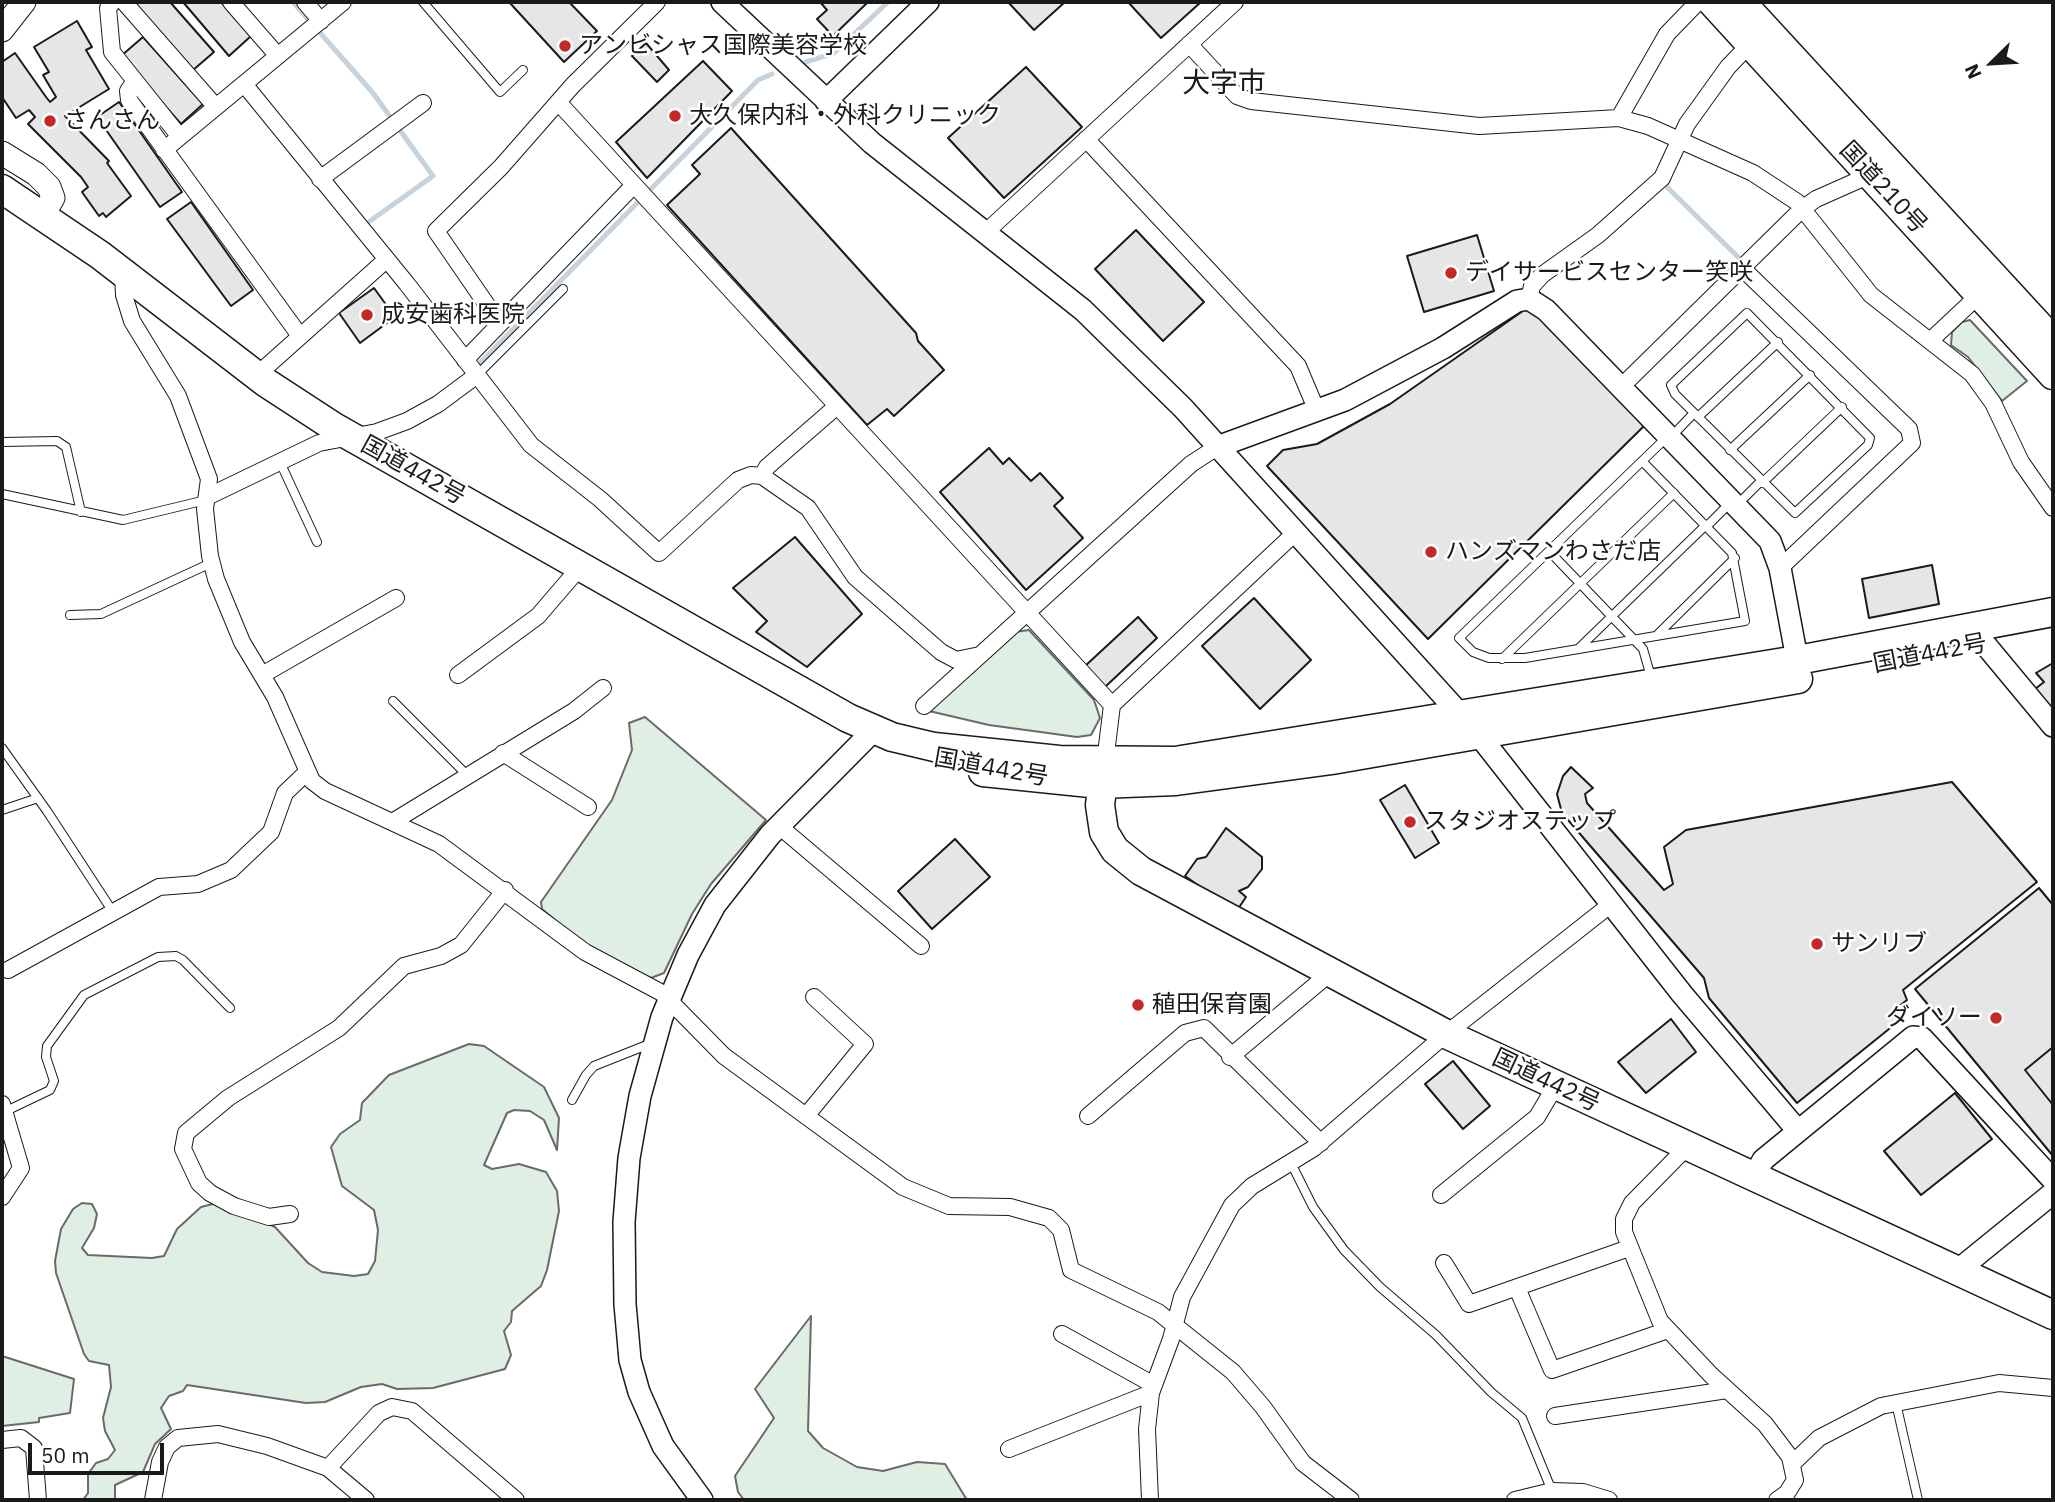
<!DOCTYPE html>
<html>
<head>
<meta charset="utf-8">
<style>
	body { margin:0 }
	#map { position:relative; width:2055px; height:1502px; overflow:hidden; background:#fff; font-family:"IBM Plex Sans",sans-serif }
	canvas { display:block }
	.frame { position:absolute; inset:0; border:4px solid #1a1a1a; pointer-events:none }
	.north { position:absolute; left:1957px; top:28px; width:70px; height:70px; -webkit-text-stroke:5px #fff; paint-order:stroke; rotate:246deg; font-size:19px; font-weight:700; line-height:28px; text-align:center; color:#1a1a1a }
	.north::after { content:''; display:block; margin:auto; width:24px; height:32px; background:#1a1a1a; clip-path:polygon(50% 0,100% 100%,50% 72%,0 100%) }
	.scale { position:absolute; left:28px; top:1443px; width:136px; height:32px; box-sizing:border-box; border:4px solid #1a1a1a; border-top:0; padding-left:9px; font-size:21px; line-height:24px; white-space:nowrap; color:#1a1a1a; -webkit-text-stroke:5px #fff; paint-order:stroke }
</style>
</head>
<body>
<div id="map">
<canvas width="2055" height="1502"></canvas>
<div class="frame"></div>
<div class="north">N</div>
<div class="scale">50 m</div>
</div>
<script>
const context = document.querySelector('canvas').getContext('2d');
context.lineJoin = 'round';
function fill(path, color) {
  context.fillStyle = color;
  context.fill(path, 'evenodd');
}
function poly(rows) {
  const path = new Path2D();
  for (const r of rows) {
    path.moveTo(r[0], r[1]);
    for (let i = 2; i < r.length; i += 2) path.lineTo(r[i], r[i + 1]);
  }
  return path;
}
function strokePath(path, color, width, dash) {
  context.strokeStyle = color;
  context.lineWidth = width;
  context.lineCap = dash ? 'butt' : 'round';
  context.setLineDash(dash || []);
  context.stroke(path);
}
function label(font, color, halo, rows, align = 'center') {
  context.font = font + ' "IBM Plex Sans","Noto Sans JP",sans-serif';
  context.lineWidth = 5;
  context.setLineDash([]);
  context.textBaseline = 'middle';
  context.strokeStyle = halo;
  context.fillStyle = color;
  for (const [text, x, y, turn = 0] of rows) {
    context.save();
    context.translate(x, y);
    context.rotate((+turn || 0) * Math.PI / 180);
    context.textAlign = isNaN(turn) ? turn : align;
    if (halo) context.strokeText(text, 0, 0);
    context.fillText(text, 0, 0);
    context.restore();
  }
}
const green = poly([
	[1970,320,2027,381,2002,401,1968,357,1951,345,1952,332,1962,322,1970,320],
	[1029,630,1094,700,1100,718,1091,735,1077,737,989,725,929,711,1015,632,1029,630],
	[645,717,766,820,711,884,692,914,664,973,651,978,595,953,542,909,541,902,612,800,632,750,629,723,645,717],
	[469,1044,484,1046,544,1087,559,1118,557,1150,544,1120,530,1111,514,1110,507,1113,484,1165,492,1169,519,1164,546,1172,557,1191,559,1211,547,1270,541,1286,512,1311,511,1322,504,1331,511,1355,505,1369,433,1388,397,1389,382,1384,361,1387,325,1402,306,1403,187,1385,183,1391,169,1396,161,1408,171,1429,155,1444,143,1472,115,1485,115,1500,83,1500,88,1493,88,1474,96,1463,108,1459,115,1450,105,1431,103,1418,111,1387,109,1365,89,1361,84,1354,56,1273,55,1261,61,1229,73,1209,82,1203,92,1204,97,1214,94,1228,82,1248,88,1255,152,1258,164,1256,177,1229,201,1207,236,1198,252,1205,265,1222,275,1227,308,1263,322,1272,354,1276,368,1274,375,1261,378,1230,374,1210,342,1186,331,1147,340,1134,360,1120,362,1103,389,1075,469,1044],
	[811,1316,808,1431,823,1448,857,1467,883,1471,917,1462,945,1464,967,1500,744,1500,738,1492,735,1476,774,1418,755,1389,811,1316],
	[2,1356,74,1379,70,1413,39,1418,39,1422,2,1426,2,1356]
]);
fill(green, '#e0efe3');
strokePath(green, '#6a6a6a', 2);
strokePath(poly([
	[293,2,373,93,433,176,370,221],
	[806,62,834,53,888,2],
	[1669,178,1666,186,1740,259],
	[474,369,758,80,772,74]
]), '#c6d2dc', 5);
const building = poly([
	[139,2,170,2,214,52,192,71,135,6,139,2],
	[183,2,221,2,251,36,229,56,183,2],
	[509,2,569,2,597,31,564,62,509,2],
	[820,2,868,2,833,36,817,19,827,10,820,2],
	[1008,2,1065,2,1034,30,1008,2],
	[1128,2,1201,2,1161,38,1128,2],
	[77,21,92,47,86,50,109,89,65,116,109,161,107,163,131,196,106,217,103,213,99,216,82,192,88,187,81,177,28,124,35,117,29,110,16,118,2,97,2,62,15,53,46,97,50,102,56,97,43,75,49,72,34,47,77,21],
	[143,37,203,104,181,124,121,56,143,37],
	[646,43,669,70,657,82,632,56,646,43],
	[703,61,732,91,647,178,616,142,703,61],
	[1026,67,1082,127,1004,198,948,138,1026,67],
	[119,102,182,192,160,207,97,117,119,102],
	[731,128,916,333,918,341,944,370,894,416,887,409,867,425,667,205,700,174,692,165,731,128],
	[191,202,253,290,231,306,167,219,191,202],
	[1136,230,1204,302,1163,341,1095,269,1136,230],
	[1477,235,1494,291,1424,312,1407,256,1477,235],
	[374,288,395,317,360,343,339,313,374,288],
	[1530,306,1644,426,1428,639,1267,466,1283,450,1317,444,1390,404,1530,306],
	[989,448,1003,464,1009,458,1031,481,1040,473,1063,498,1054,506,1083,538,1026,590,940,492,989,448],
	[795,537,862,614,807,667,756,632,767,621,733,588,795,537],
	[1932,565,1939,604,1869,618,1862,579,1932,565],
	[1254,598,1311,660,1260,709,1202,646,1254,598],
	[1138,617,1157,638,1104,688,1084,667,1138,617],
	[2053,663,2053,710,2035,689,2044,682,2036,673,2053,663],
	[1571,767,1593,788,1585,794,1587,803,1664,890,1673,884,1664,847,1686,830,1952,782,2037,882,1903,990,1907,1000,1893,1011,1899,1021,1797,1103,1709,998,1704,978,1562,813,1557,794,1563,776,1571,767],
	[1405,785,1439,843,1415,858,1380,800,1405,785],
	[1226,828,1262,857,1262,869,1248,887,1239,891,1246,897,1236,912,1185,876,1197,859,1206,857,1226,828],
	[955,839,990,877,932,929,898,891,955,839],
	[2039,888,2053,905,2053,1047,2025,1070,2053,1105,2053,1156,1915,989,2039,888],
	[1671,1019,1696,1052,1646,1093,1618,1062,1671,1019],
	[2053,1047,2053,1105,2025,1070,2053,1047],
	[1453,1061,1490,1106,1463,1129,1425,1084,1453,1061],
	[1955,1093,1992,1139,1921,1195,1884,1151,1955,1093]
]);
fill(building, '#e6e6e6');
strokePath(building, '#1a1a1a', 2);
const service = poly([
	[423,2,500,92,523,70],
	[1747,313,1870,438,1868,445,1795,513,1675,394,1671,385,1747,313],
	[477,375,563,289],
	[1698,417,1778,342],
	[1671,437,1694,413],
	[2,442,57,441,66,447,81,512],
	[1730,450,1810,375],
	[1642,461,1732,553,1745,621,1525,658,1489,658,1473,652,1459,638,1668,436],
	[280,462,317,542],
	[1762,483,1842,407],
	[2,494,123,520,206,500],
	[1738,504,1760,482],
	[1707,526,1731,502],
	[1549,551,1643,649,1651,677],
	[70,615,101,614,211,563],
	[1658,634,1735,558],
	[1578,649,1706,525],
	[1502,659,1674,493],
	[393,701,467,775],
	[2,748,47,811,113,912],
	[2,810,38,798],
	[572,1100,586,1075,594,1066,652,1043],
	[4,1112,50,1090,54,1081,46,1057,47,1046,84,995,158,957,176,956,183,960,230,1008],
	[1291,1163,1313,1207,1344,1250,1380,1287,1436,1335,1491,1392,1522,1418,1552,1491],
	[1896,1403,1918,1500]
]);
const minor = poly([
	[113,2,108,8,112,52,180,137],
	[124,2,216,107],
	[231,2,278,56],
	[305,2,321,21],
	[1189,44,1237,96,1251,101,1479,126,1619,118,1648,126,1753,173,1797,202,1871,295,1972,374,1993,403,2021,462,2053,508],
	[134,82,128,91,129,100,300,336],
	[244,84,407,284,531,445,600,499,659,553,738,480,751,475,762,476,808,508,855,577,941,652,956,660,980,655],
	[558,102,1112,705],
	[1619,118,1667,34,1698,2],
	[1086,139,1298,366,1317,411],
	[164,150,343,2],
	[320,179,423,103],
	[986,232,1235,2],
	[1743,269,1909,429,1912,443,1780,568],
	[123,272,124,295,132,321,178,396,209,479,205,509,210,556,216,579,242,642,275,697,312,781,325,791,439,844,585,952,662,993,724,1056,903,1187,949,1206,1010,1207,1049,1218,1061,1230,1071,1270,1158,1312,1233,1372,1263,1407,1303,1463,1351,1500],
	[1529,299,1532,286,1542,275,1598,235,1662,178,1687,124,1728,67,1750,44],
	[500,324,436,231,501,167,573,85,657,2],
	[1931,340,1980,294],
	[465,360,634,185],
	[257,375,386,260],
	[1621,387,1802,209,1816,199,1870,175],
	[762,476,767,467,837,406],
	[207,497,319,443,377,432,407,421,438,404,477,375],
	[262,675,396,598],
	[458,675,538,616,581,566],
	[924,706,1191,464,1217,447],
	[503,753,588,807],
	[1105,762,1112,705,1295,533],
	[394,821,574,711,603,688],
	[779,826,921,946],
	[8,970,159,887,198,884,231,870,271,832,285,793,307,772],
	[1230,1057,1330,973],
	[2,1104,21,1168,2,1197],
	[806,1116,865,1044,814,997],
	[1088,1116,1185,1033,1204,1028,1321,1143],
	[1688,1146,1632,1203,1624,1219,1624,1232,1660,1321,1711,1375,1765,1424,1790,1457,1795,1480,1787,1493,1777,1500],
	[1441,1195,1537,1117,1556,1085],
	[290,1214,269,1217,234,1206,210,1193,199,1183,183,1149,186,1133,228,1098,339,1028,404,966,441,956,461,945,505,890],
	[1444,1263,1469,1304,1629,1248],
	[1517,1288,1552,1370,1668,1330],
	[1062,1334,1154,1385],
	[1555,1416,1727,1390],
	[2,1440,21,1438,34,1448,38,1500],
	[1009,1449,1151,1393],
	[1793,1463,1819,1438,1881,1406,1999,1383,2053,1388],
	[328,1468,379,1413,392,1407,412,1411,516,1500],
	[153,1500,160,1462,167,1447,178,1438,218,1434,267,1446,328,1468,366,1500],
	[1150,1500,1147,1429,1151,1393,1171,1339,1182,1297,1232,1205,1252,1186,1314,1148,1446,1034,1610,905],
	[1515,1500,1552,1491,1583,1492,1609,1500]
]);
const tertiary = poly([
	[722,2,872,143,1083,310,1183,408,1478,734,1682,994,1798,1131],
	[826,101,928,2],
	[1217,447,1345,400,1443,348,1517,301,1529,299,1546,310,1770,541,1780,568,1800,675],
	[1984,643,2053,726],
	[1754,1177,1763,1160,1913,1037,1922,1038,2053,1180],
	[1957,1271,2053,1193],
	[702,1500,663,1446,639,1392,630,1360,625,1304,624,1222,629,1158,640,1096,662,1017,688,955,715,905,770,835,871,733]
]);
const secondary = poly([
	[2,30,24,2],
	[2,153,36,174,49,187,53,198,43,215]
]);
const trunk = poly([
	[1712,2,2053,375],
	[1741,2,2053,341],
	[2,189,100,255,265,382,334,427,848,718,892,737,934,747,1059,760,1175,761,1803,659,2053,612],
	[1105,765,1100,805,1104,832,1115,850,1141,871,1446,1034,2053,1315],
	[983,772,1100,784,1176,781,1332,760,1798,679]
]);
strokePath(service, '#1a1a1a', 10);
strokePath(minor, '#1a1a1a', 18);
strokePath(tertiary, '#1a1a1a', 24);
strokePath(secondary, '#1a1a1a', 25);
strokePath(trunk, '#1a1a1a', 31);
strokePath(service, '#fff', 8);
strokePath(minor, '#fff', 16);
strokePath(tertiary, '#fff', 21);
strokePath(secondary, '#fff', 23);
strokePath(trunk, '#fff', 28);
for (const [x, y, r, color] of [
	[565,46,7,"#c62828"],
	[675,116,7,"#c62828"],
	[50,121,7,"#c62828"],
	[1451,273,7,"#c62828"],
	[367,315,7,"#c62828"],
	[1431,552,7,"#c62828"],
	[1410,822,7,"#c62828"],
	[1817,944,7,"#c62828"],
	[1138,1005,7,"#c62828"],
	[1996,1018,7,"#c62828"]
]) {
  const dot = new Path2D();
  dot.arc(x, y, r, 0, 2 * Math.PI);
  context.fillStyle = color;
  context.fill(dot);
  strokePath(dot, '#fff', 2.5);
}
label('24px', '#1a1a1a', '#fff', [
	["アンビシャス国際美容学校",579,46],
	["大久保内科・外科クリニック",689,116],
	["さんさん",64,121],
	["デイサービスセンター笑咲",1465,273],
	["成安歯科医院",381,315],
	["ハンズマンわさだ店",1445,552],
	["スタジオステップ",1424,822],
	["サンリブ",1831,944],
	["稙田保育園",1152,1005],
	["ダイソー",1982,1018,"right"]
], 'left');
label('24px', '#1a1a1a', '#fff', [
	["国道210号",1883,188,47],
	["国道442号",413,471,29],
	["国道442号",1930,654,-11],
	["国道442号",991,768,10],
	["国道442号",1546,1081,25]
]);
label('28px', '#1a1a1a', '#fff', [
	["大字市",1224,84]
]);
</script>
</body>
</html>
